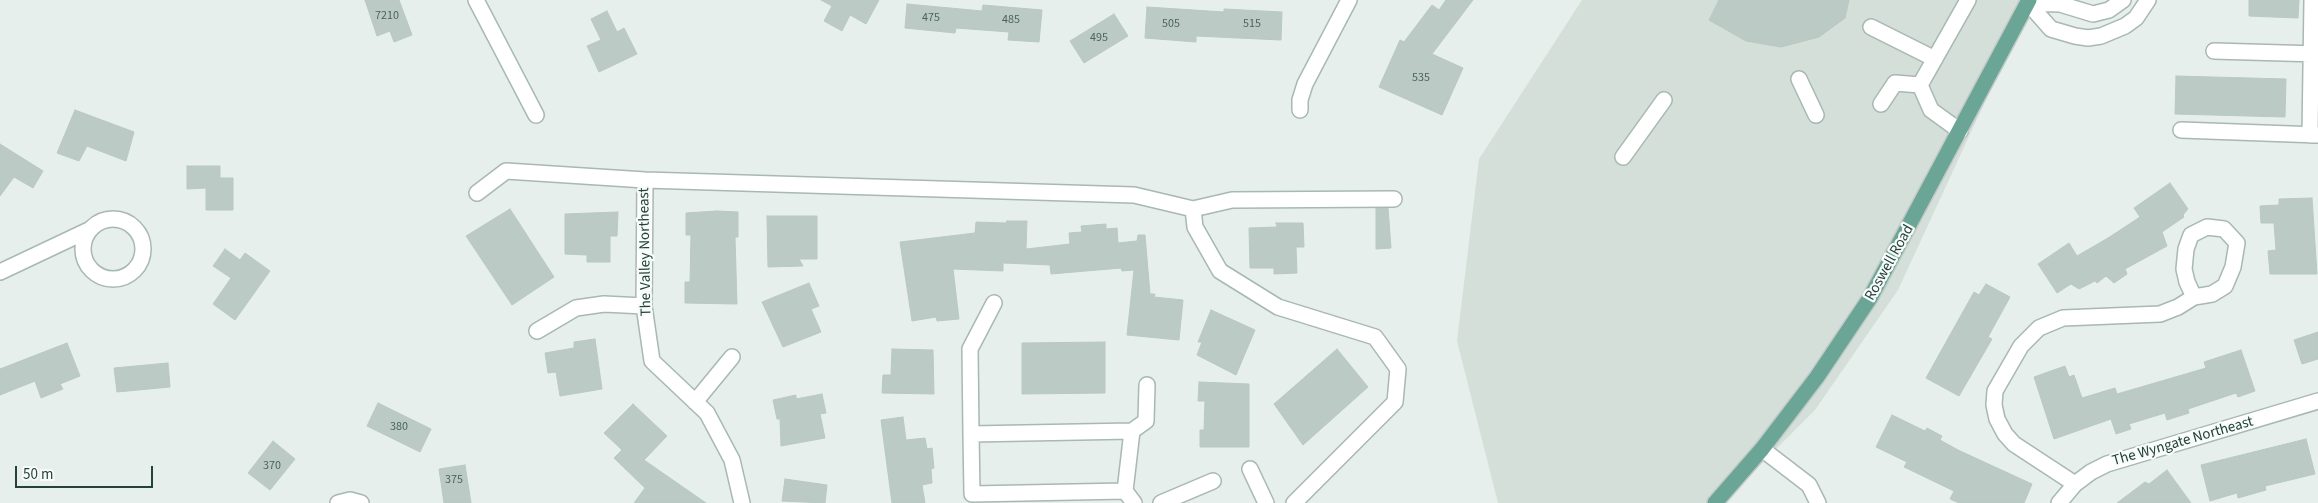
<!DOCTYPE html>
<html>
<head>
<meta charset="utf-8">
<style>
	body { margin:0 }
	#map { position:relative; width:2318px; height:503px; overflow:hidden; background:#e6efeb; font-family:"Source Sans 3",sans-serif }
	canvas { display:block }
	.scale { position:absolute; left:15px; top:466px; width:138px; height:22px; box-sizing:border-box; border:2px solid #24423a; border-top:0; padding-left:6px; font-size:15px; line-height:18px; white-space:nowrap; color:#24423a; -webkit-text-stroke:4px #f7fbf9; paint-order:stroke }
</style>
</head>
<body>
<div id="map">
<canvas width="2318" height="503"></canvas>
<div class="scale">50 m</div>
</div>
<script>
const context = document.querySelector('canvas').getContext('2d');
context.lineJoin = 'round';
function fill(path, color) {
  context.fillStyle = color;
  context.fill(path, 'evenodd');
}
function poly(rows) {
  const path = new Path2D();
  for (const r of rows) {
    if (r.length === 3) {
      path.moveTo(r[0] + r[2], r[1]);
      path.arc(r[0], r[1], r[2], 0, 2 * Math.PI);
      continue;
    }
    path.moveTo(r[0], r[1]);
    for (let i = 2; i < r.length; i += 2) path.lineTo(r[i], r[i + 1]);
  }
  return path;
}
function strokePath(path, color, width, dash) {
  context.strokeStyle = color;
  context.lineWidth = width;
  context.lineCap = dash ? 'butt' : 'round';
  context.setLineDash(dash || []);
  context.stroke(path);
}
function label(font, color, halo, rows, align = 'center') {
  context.font = font + ' "Source Sans 3",sans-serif';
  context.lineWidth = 4.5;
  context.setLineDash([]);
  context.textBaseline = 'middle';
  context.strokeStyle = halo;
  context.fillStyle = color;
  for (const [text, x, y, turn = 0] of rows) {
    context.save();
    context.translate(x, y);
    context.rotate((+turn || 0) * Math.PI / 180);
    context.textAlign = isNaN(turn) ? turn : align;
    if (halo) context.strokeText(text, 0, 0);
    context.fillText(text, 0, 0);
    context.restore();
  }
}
fill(poly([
	[1582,0,2032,0,1898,290,1815,410,1722,503,1498,503,1457,341,1479,159]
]), '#d4dfda');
const building = poly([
	[365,0,399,0,412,35,394,42,390,31,377,36,365,0],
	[821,0,879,0,866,24,850,15,842,31,824,21,832,6,821,0],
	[1446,0,1473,0,1432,54,1463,68,1442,115,1379,87,1400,40,1404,42,1432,5,1439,10,1446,0],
	[1719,0,1849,0,1845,18,1819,37,1781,47,1746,41,1709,20,1719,0],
	[2249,0,2299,0,2298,18,2249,16,2249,0],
	[907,4,982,11,983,5,1042,10,1039,42,1008,40,1009,32,956,28,955,33,905,28,907,4],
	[1147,7,1224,12,1224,9,1282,12,1281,40,1196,36,1196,42,1145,38,1147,7],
	[607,11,617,32,624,28,637,54,599,72,587,46,601,40,591,19,607,11],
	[1114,14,1128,36,1084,63,1070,41,1114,14],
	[2176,76,2286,79,2285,117,2175,114,2176,76],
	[75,110,134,132,126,161,87,146,79,161,57,153,75,110],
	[0,144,43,171,33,188,14,177,0,196,0,144],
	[187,166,220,166,220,178,233,178,233,210,206,210,206,188,187,189,187,166],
	[2170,183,2188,209,2183,215,2184,217,2162,232,2167,246,2125,269,2127,274,2114,283,2106,276,2097,283,2095,281,2079,289,2071,284,2057,293,2038,264,2069,243,2077,256,2108,238,2140,217,2134,208,2170,183],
	[2312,198,2317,274,2270,274,2268,251,2276,250,2274,223,2261,223,2260,206,2279,205,2279,199,2312,198],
	[1376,208,1388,208,1391,248,1376,249,1376,208],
	[510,209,554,277,512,305,466,236,510,209],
	[717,211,738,212,738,237,735,237,737,304,685,303,685,282,690,282,691,235,686,235,686,213,717,211],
	[618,212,617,236,610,236,610,262,587,262,587,255,565,254,565,214,618,212],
	[767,216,817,216,817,259,799,259,803,266,768,267,767,216],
	[1007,221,1027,221,1026,249,1070,244,1069,233,1082,232,1081,226,1106,224,1106,229,1117,228,1118,243,1137,241,1138,235,1145,235,1150,294,1155,294,1154,297,1183,300,1179,340,1127,335,1134,270,1122,271,1121,268,1051,274,1050,265,1003,263,1003,271,953,269,959,319,937,321,936,317,912,321,900,242,975,233,976,222,1006,223,1007,221],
	[1276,223,1303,223,1304,247,1296,247,1297,273,1274,274,1274,268,1250,268,1249,228,1277,227,1276,223],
	[225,249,240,260,245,253,270,271,235,320,213,304,231,278,213,266,225,249],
	[809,283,819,306,811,309,821,332,783,347,762,302,809,283],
	[1986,284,2010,297,1988,337,1992,339,1959,396,1926,378,1974,292,1979,295,1986,284],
	[1211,310,1255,330,1236,375,1197,355,1202,342,1198,342,1211,310],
	[2318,332,2318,359,2302,364,2294,340,2318,332],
	[595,339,602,389,560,396,556,372,548,373,545,353,574,348,574,342,595,339],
	[1105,342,1105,393,1022,394,1022,343,1105,342],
	[67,343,80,376,60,384,63,389,41,398,35,381,0,395,0,369,67,343],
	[892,349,933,350,934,394,882,393,883,375,891,375,892,349],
	[1337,349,1368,387,1303,445,1274,404,1337,349],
	[2241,350,2255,391,2238,397,2236,393,2188,409,2189,413,2167,420,2165,413,2129,424,2131,429,2116,434,2111,419,2054,439,2034,377,2065,366,2069,377,2074,375,2082,398,2115,388,2117,394,2206,368,2204,362,2241,350],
	[168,363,170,387,117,392,114,368,168,363],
	[1199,382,1249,384,1249,447,1200,447,1200,430,1204,430,1205,401,1198,401,1199,382],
	[822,394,826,413,820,414,825,438,781,446,780,419,777,419,773,400,796,395,796,399,822,394],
	[378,403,431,429,420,452,367,426,378,403],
	[633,404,667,436,644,460,706,503,634,503,645,488,614,458,622,450,604,433,633,404],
	[1892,415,1925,431,1927,428,1942,436,1940,440,1958,450,2032,484,2024,503,1959,503,1950,499,1954,491,1904,467,1907,462,1876,447,1892,415],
	[903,417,906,440,925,438,927,449,932,448,934,468,931,469,932,483,922,485,925,503,892,503,881,420,903,417],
	[2306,439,2315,474,2265,486,2266,490,2238,498,2237,493,2210,501,2201,465,2306,439],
	[273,441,295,459,270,490,248,473,273,441],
	[465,465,471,503,444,503,439,469,465,465],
	[2167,470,2191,503,2117,503,2145,482,2149,484,2167,470],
	[785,479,827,485,825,503,782,501,785,479]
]);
fill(building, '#bbcac4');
strokePath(building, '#b8c9c2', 1);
const minor = poly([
	[476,0,536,115],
	[2028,3,2051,29,2075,36,2088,38,2101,36,2125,26,2136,18,2148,0],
	[2028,3,2060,4,2093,14,2109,10,2123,0],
	[1871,27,1935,59],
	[2214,51,2318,54],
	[1799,79,1816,115],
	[1881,104,1895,83,1920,85],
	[1300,110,1300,100,1305,84,1349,0],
	[2181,130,2318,135],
	[1960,131,1931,110,1920,85,1968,0],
	[2310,135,2312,0],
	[1623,157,1664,100],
	[645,180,644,306,652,361,707,413,732,460,742,503],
	[477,193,506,171,645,180,1134,195,1193,209,1232,200,1394,199],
	[1193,209,1195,227,1220,271,1278,307,1375,337,1398,369,1395,402,1294,503],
	[113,249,30],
	[0,272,91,229],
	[994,303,970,349,971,434,1132,431],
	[537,331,576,308,604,304,644,306],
	[695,402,732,357],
	[971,434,972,494,1125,491],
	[1762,449,1809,485,1818,503],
	[1250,469,1266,503],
	[2075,484,2014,444,2005,434,1997,419,1994,405,1995,391,2021,346,2039,328,2063,318,2160,314,2178,307,2194,297,2212,294,2225,286,2233,267,2237,243,2224,229,2207,227,2191,235,2186,249,2184,269,2187,282,2194,297],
	[338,503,350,500,361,503],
	[1134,503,1125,491,1132,431,1146,421,1147,385],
	[1161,503,1213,481],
	[2059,503,2075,484,2091,472,2107,464,2318,401]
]);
const major = poly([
	[1715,503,1762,449,1817,377,1870,298,2029,0]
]);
strokePath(minor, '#a8b8b2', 18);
strokePath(major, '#c2cac8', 18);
strokePath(minor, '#fff', 15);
strokePath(major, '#6aa596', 15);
label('12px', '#4a645c', null, [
	["7210",387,16],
	["475",931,18],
	["485",1011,20],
	["505",1171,24],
	["515",1252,24],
	["495",1099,38],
	["535",1421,78],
	["380",399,427],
	["370",272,466],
	["375",454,480]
]);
label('15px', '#24423a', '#f7fbf9', [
	["The Valley Northeast",646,252,-91],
	["Roswell Road",1890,263,-61],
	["The Wyngate Northeast",2183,442,-16]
]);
</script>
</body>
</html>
